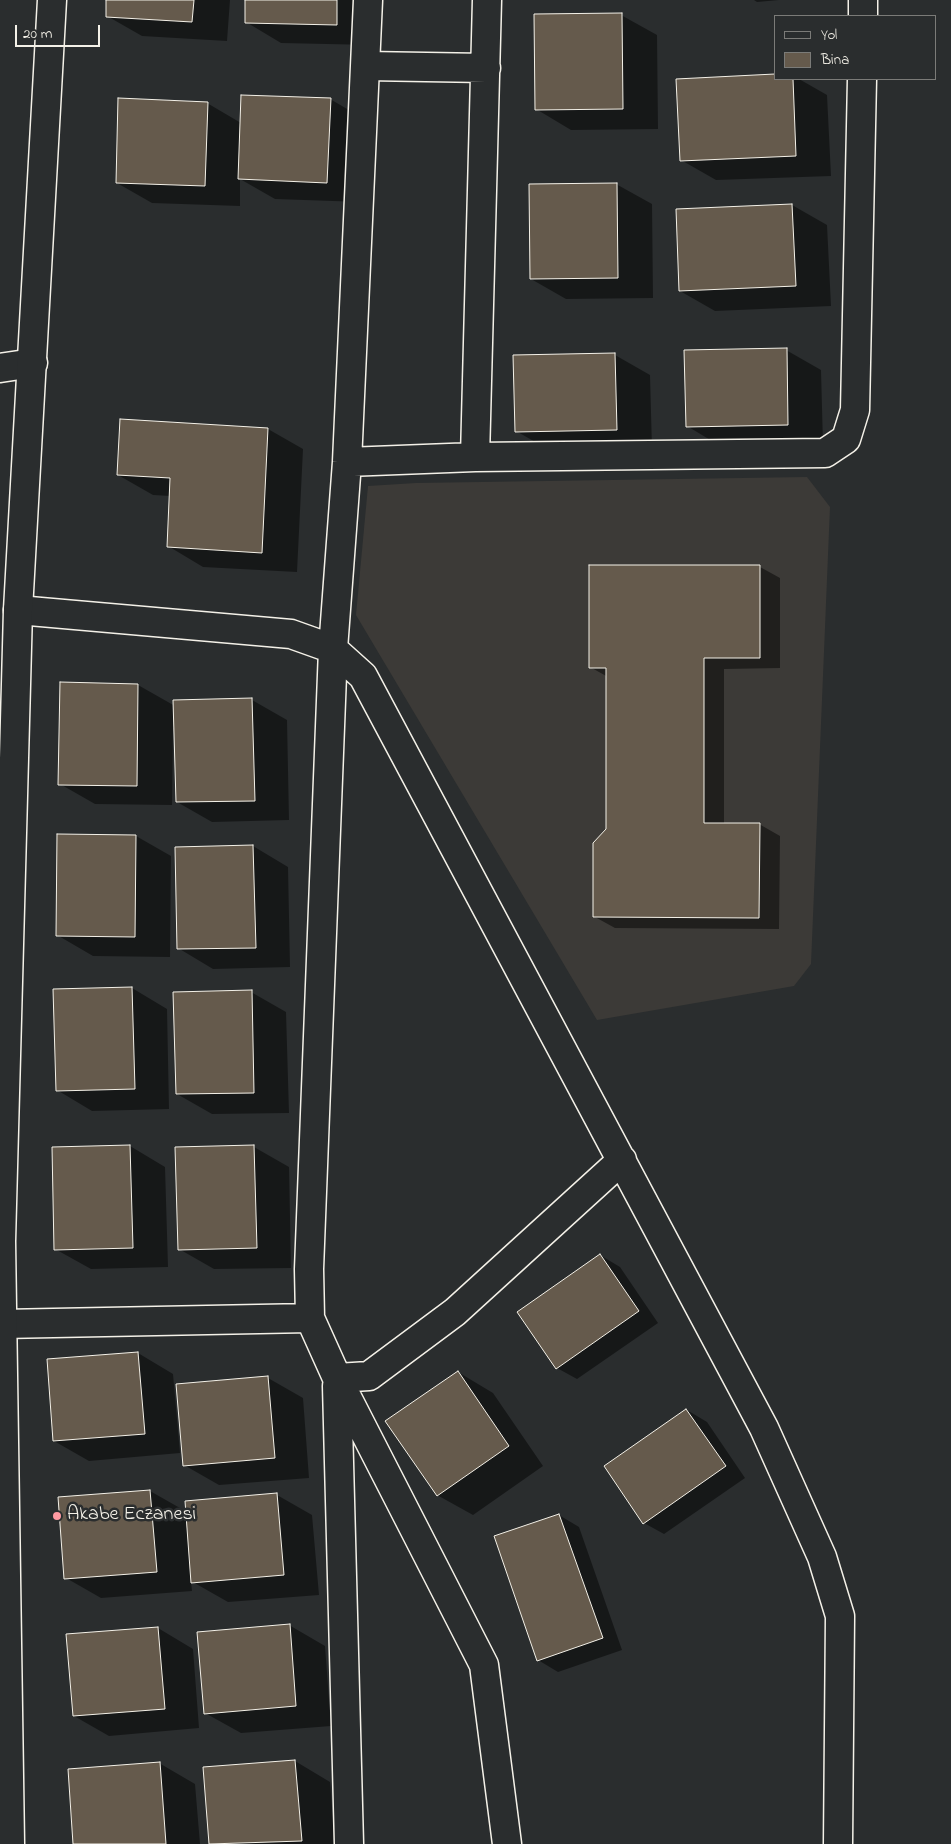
<!DOCTYPE html>
<html>
<head>
<meta charset="utf-8">
<style>
	body { margin:0 }
	#map { position:relative; width:951px; height:1844px; overflow:hidden; background:#2a2d2e; font-family:"Indie Flower",sans-serif }
	canvas { display:block }
	.legend { position:absolute; left:774px; top:15px; width:162px; height:65px; box-sizing:border-box; background:#2a2d2e; border:1px solid #7b7b78; margin:0; padding:6px 9px; list-style:none; font-size:15px; color:#f4f1e8 }
	.legend li { display:flex; align-items:center; gap:10px; height:25px }
	.legend b { width:25px; border:1px solid #7b7b78 }
	.scale { position:absolute; left:15px; top:25px; width:85px; height:22px; box-sizing:border-box; border:2px solid #f4f1e8; border-top:0; padding-left:6px; font-size:15px; line-height:18px; white-space:nowrap; color:#f4f1e8; -webkit-text-stroke:4px #2a2d2e; paint-order:stroke }
</style>
</head>
<body>
<div id="map">
<canvas width="951" height="1844"></canvas>
<ul class="legend">
<li><b style="height:6px;background:#2a2d2e"></b>Yol</li>
<li><b style="height:14px;background:#655a4c"></b>Bina</li>
</ul>
<div class="scale">20 m</div>
</div>
<script>
const context = document.querySelector('canvas').getContext('2d');
context.lineJoin = 'round';
function fill(path, color) {
  context.fillStyle = color;
  context.fill(path, 'evenodd');
}
function poly(rows) {
  const path = new Path2D();
  for (const r of rows) {
    path.moveTo(r[0], r[1]);
    for (let i = 2; i < r.length; i += 2) path.lineTo(r[i], r[i + 1]);
  }
  return path;
}
function strokePath(path, color, width, dash) {
  context.strokeStyle = color;
  context.lineWidth = width;
  context.lineCap = dash ? 'butt' : 'round';
  context.setLineDash(dash || []);
  context.stroke(path);
}
function label(font, color, halo, rows, align = 'center') {
  context.font = font + ' "Indie Flower",sans-serif';
  context.lineWidth = 5;
  context.setLineDash([]);
  context.textBaseline = 'middle';
  context.strokeStyle = halo;
  context.fillStyle = color;
  for (const [text, x, y, turn = 0] of rows) {
    context.save();
    context.translate(x, y);
    context.rotate((+turn || 0) * Math.PI / 180);
    context.textAlign = isNaN(turn) ? turn : align;
    if (halo) context.strokeText(text, 0, 0);
    context.fillText(text, 0, 0);
    context.restore();
  }
}
fill(poly([
	[807,477,830,507,811,964,794,986,597,1020,356,615,368,486,416,483]
]), '#3c3a37');
fill(poly([
	[108,0,230,0,227,41,142,36,107,16],
	[247,0,373,0,372,45,281,43,246,22],
	[754,0,779,0,757,2],
	[621,15,657,35,658,129,571,130,536,109],
	[775,79,799,79,827,95,831,176,716,180,681,160],
	[330,99,366,120,362,202,275,199,240,179,240,206,152,203,117,183,207,103,241,123],
	[616,184,652,204,653,298,566,299,531,279],
	[792,205,827,225,831,306,715,311,680,291],
	[786,350,821,370,823,445,722,447,687,426],
	[615,355,650,375,652,449,551,451,516,431],
	[268,429,303,449,297,572,203,567,168,546,171,496,153,495,118,475],
	[760,567,780,578,780,668,724,669,724,824,759,824,780,836,779,929,615,928,595,917,607,829,608,677,590,667],
	[61,684,138,685,175,706,252,700,287,720,289,820,212,822,177,802,175,728,173,728,172,805,95,804,60,784],
	[136,836,171,856,170,957,93,956,57,935],
	[253,846,288,867,290,967,213,969,178,948],
	[132,988,167,1009,169,1109,92,1111,57,1090],
	[251,992,286,1012,289,1113,212,1114,177,1094],
	[130,1146,165,1167,168,1267,91,1269,55,1249,53,1148],
	[254,1147,289,1167,291,1268,214,1269,179,1249],
	[600,1255,620,1267,658,1323,577,1379,557,1368],
	[138,1353,173,1374,180,1453,89,1461,54,1441,48,1360],
	[458,1372,493,1393,543,1466,473,1515,437,1495],
	[268,1378,303,1398,309,1478,219,1485,184,1465],
	[687,1410,707,1422,745,1478,664,1534,644,1523],
	[150,1491,187,1512,277,1495,312,1515,319,1595,228,1602,191,1581,192,1591,101,1598,66,1578],
	[559,1515,579,1527,622,1650,558,1672,538,1660],
	[289,1625,325,1646,331,1726,241,1733,205,1713],
	[158,1628,193,1649,199,1728,109,1736,74,1716],
	[295,1761,330,1782,335,1844,211,1844,204,1768],
	[159,1763,195,1784,200,1844,75,1844]
]), '#0007');
const building = poly([
	[106,0,194,0,192,22,106,17,106,0],
	[245,0,337,0,337,25,245,23,245,0],
	[622,13,623,109,535,110,534,14,622,13],
	[775,74,775,79,793,79,796,156,680,161,676,79,775,74],
	[241,95,331,98,327,183,238,179,241,95],
	[118,98,208,102,205,186,116,183,118,98],
	[617,183,618,278,530,279,529,184,617,183],
	[792,204,796,286,679,291,676,209,792,204],
	[787,348,788,425,686,427,684,350,787,348],
	[615,353,617,430,515,432,513,355,615,353],
	[120,419,268,428,262,553,167,547,170,478,117,475,120,419],
	[589,565,760,565,760,658,704,658,704,823,760,823,759,918,593,917,593,843,606,829,606,668,589,668,589,565],
	[60,682,138,684,137,786,58,785,60,682],
	[252,698,255,801,176,802,173,700,252,698],
	[57,834,136,835,135,937,56,936,57,834],
	[253,845,256,948,177,949,175,847,253,845],
	[132,987,135,1089,56,1091,53,989,132,987],
	[252,990,254,1093,176,1094,173,992,252,990],
	[130,1145,133,1248,54,1250,52,1147,130,1145],
	[254,1145,257,1248,178,1250,175,1147,254,1145],
	[600,1254,639,1311,556,1369,517,1312,600,1254],
	[138,1352,145,1434,53,1441,47,1359,138,1352],
	[458,1371,509,1446,437,1496,385,1421,458,1371],
	[268,1376,275,1458,183,1466,176,1384,268,1376],
	[686,1409,726,1466,643,1524,604,1466,686,1409],
	[150,1490,157,1572,64,1579,58,1497,150,1490],
	[277,1493,284,1575,191,1583,185,1501,277,1493],
	[559,1514,603,1638,537,1661,494,1536,559,1514],
	[290,1624,296,1706,204,1714,197,1632,290,1624],
	[158,1627,165,1709,73,1716,66,1634,158,1627],
	[295,1760,302,1841,209,1844,203,1767,295,1760],
	[160,1762,166,1844,73,1844,68,1769,160,1762]
]);
fill(building, '#655a4c');
strokePath(building, '#f4f1e8', 1);
const minor = poly([
	[368,0,347,462,333,649,309,1269,310,1318,337,1378,369,1376,455,1312,622,1160],
	[863,16,863,0],
	[366,66,486,68],
	[0,368,33,363],
	[475,457,487,0],
	[347,462,475,457,825,453,846,439,855,410,862,79],
	[18,610,291,634,333,649,363,676,764,1428,822,1557,840,1616,838,1844],
	[2,1324,310,1318],
	[337,1378,484,1665,507,1844],
	[337,1386,349,1844]
]);
const tertiary = poly([
	[10,1844,1,1241,18,610,52,0]
]);
strokePath(minor, '#f4f1e8', 31);
strokePath(tertiary, '#f4f1e8', 31);
strokePath(minor, '#2a2d2e', 28);
strokePath(tertiary, '#2a2d2e', 28);
for (const [x, y, r, color] of [
	[57,1516,5,"#ff9aa2"]
]) {
  const dot = new Path2D();
  dot.arc(x, y, r, 0, 2 * Math.PI);
  context.fillStyle = color;
  context.fill(dot);
  strokePath(dot, '#2a2d2e', 2);
}
label('20px', '#f4f1e8', '#2a2d2e', [
	["Akabe Eczanesi",67,1516]
], 'left');
</script>
</body>
</html>
